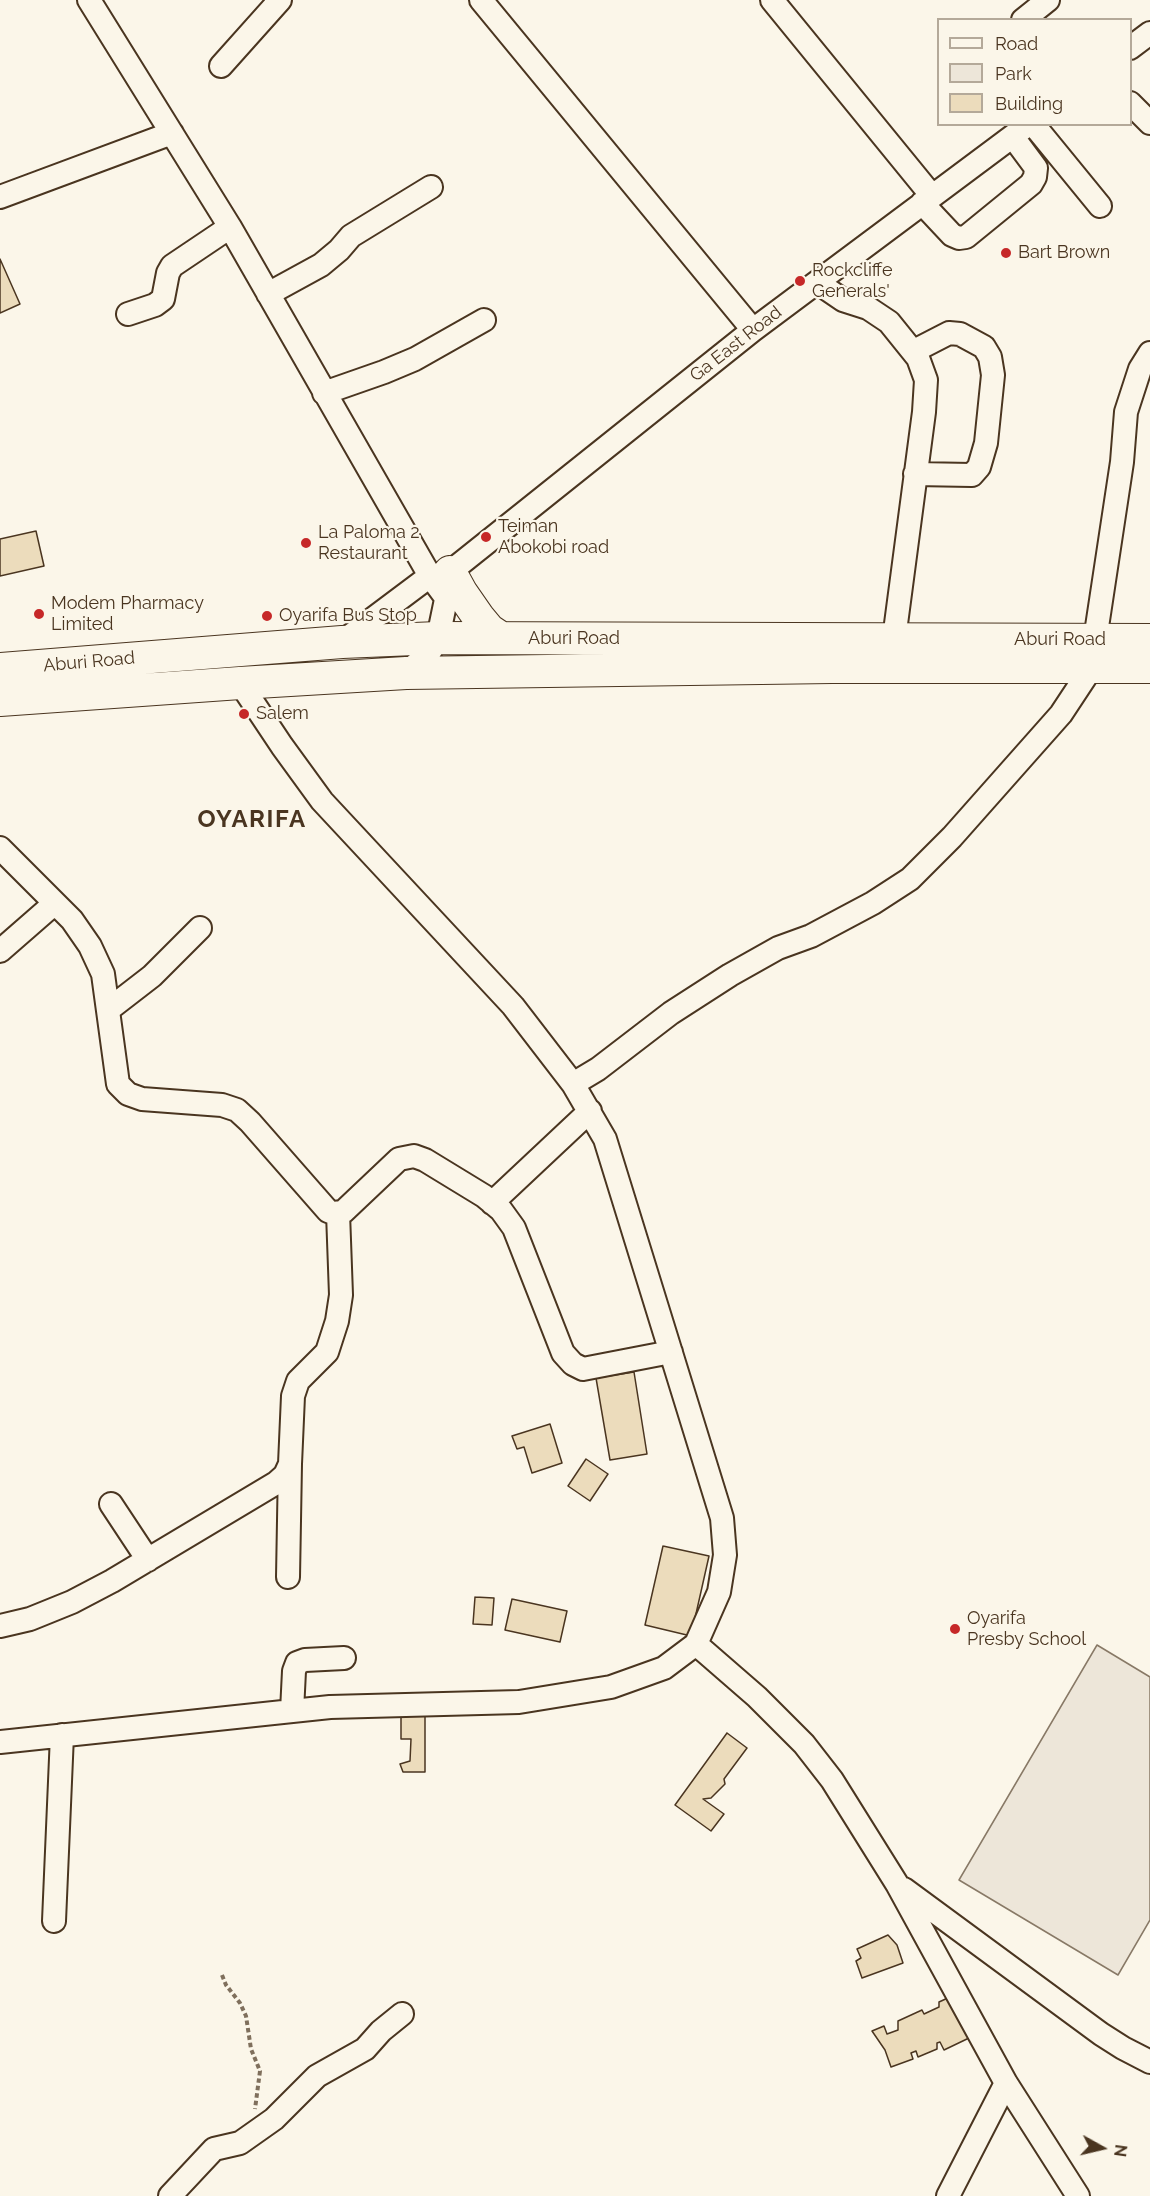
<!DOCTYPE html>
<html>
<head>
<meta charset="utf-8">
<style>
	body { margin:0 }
	#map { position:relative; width:1150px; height:2196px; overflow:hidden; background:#fbf6e9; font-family:Raleway,sans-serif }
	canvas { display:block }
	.legend { position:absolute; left:937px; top:18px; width:195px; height:108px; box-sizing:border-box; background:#fbf6e9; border:2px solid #b4a999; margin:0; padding:8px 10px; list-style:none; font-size:18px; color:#4a3520 }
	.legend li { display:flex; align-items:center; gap:12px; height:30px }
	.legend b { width:30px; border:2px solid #b4a999 }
	.north { position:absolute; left:1072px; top:2118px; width:60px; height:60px; -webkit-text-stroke:4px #fbf6e9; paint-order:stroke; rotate:98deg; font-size:16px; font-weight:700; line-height:24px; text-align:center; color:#4a3520 }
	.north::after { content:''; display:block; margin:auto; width:21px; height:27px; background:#4a3520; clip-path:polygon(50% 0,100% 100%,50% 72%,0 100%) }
</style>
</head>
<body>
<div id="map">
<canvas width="1150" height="2196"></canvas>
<ul class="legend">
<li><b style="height:8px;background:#fbf6e9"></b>Road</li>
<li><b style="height:16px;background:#ede6d9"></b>Park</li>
<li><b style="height:16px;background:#ecdcbc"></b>Building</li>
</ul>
<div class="north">N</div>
</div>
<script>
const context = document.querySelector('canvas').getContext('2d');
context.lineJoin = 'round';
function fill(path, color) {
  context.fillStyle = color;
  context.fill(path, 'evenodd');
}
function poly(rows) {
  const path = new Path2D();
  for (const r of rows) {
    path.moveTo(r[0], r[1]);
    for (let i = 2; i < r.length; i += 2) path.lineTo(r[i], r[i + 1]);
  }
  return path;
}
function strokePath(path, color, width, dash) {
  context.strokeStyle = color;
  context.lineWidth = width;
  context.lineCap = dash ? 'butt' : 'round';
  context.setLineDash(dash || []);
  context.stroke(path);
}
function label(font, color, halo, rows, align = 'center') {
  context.font = font + ' Raleway,sans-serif';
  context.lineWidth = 4.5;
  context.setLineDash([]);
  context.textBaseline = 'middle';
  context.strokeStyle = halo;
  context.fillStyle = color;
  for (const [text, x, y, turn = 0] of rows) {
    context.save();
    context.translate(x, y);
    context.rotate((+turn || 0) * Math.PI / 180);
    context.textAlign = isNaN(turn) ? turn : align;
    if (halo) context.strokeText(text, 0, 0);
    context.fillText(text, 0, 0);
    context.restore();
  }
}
const green = poly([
	[1097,1645,1150,1677,1150,1920,1118,1975,959,1880,1097,1645]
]);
fill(green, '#ede6d9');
strokePath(green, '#887966', 1.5);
const building = poly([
	[0,259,20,304,0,313,0,259],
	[36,531,44,566,0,576,0,539,36,531],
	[634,1372,647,1454,610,1460,596,1378,634,1372],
	[550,1424,562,1463,532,1473,524,1447,517,1449,512,1436,550,1424],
	[586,1459,608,1474,590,1501,568,1486,586,1459],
	[663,1546,709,1556,691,1636,645,1625,663,1546],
	[475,1597,494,1598,492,1625,473,1624,475,1597],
	[512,1599,567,1611,560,1642,505,1630,512,1599],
	[401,1715,425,1715,425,1772,403,1772,400,1764,410,1761,411,1739,401,1739,401,1715],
	[727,1733,747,1748,724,1779,725,1784,711,1798,703,1799,724,1814,711,1831,675,1805,727,1733],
	[888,1935,897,1945,903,1963,862,1978,856,1961,861,1958,857,1949,888,1935],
	[950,1997,969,2038,944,2050,940,2042,937,2043,937,2049,918,2057,916,2051,911,2053,913,2059,891,2067,885,2050,872,2031,884,2026,887,2034,898,2030,898,2021,922,2010,924,2014,939,2007,939,2002,950,1997]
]);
fill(building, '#ecdcbc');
strokePath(building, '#4a3520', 1.5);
const minor = poly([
	[89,0,230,227,430,576,447,599],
	[481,0,753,330],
	[772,0,932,196],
	[1023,20,1048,0],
	[1130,48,1150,33],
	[221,66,280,0],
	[1130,103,1150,123],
	[1033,124,1100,206],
	[0,197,172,133],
	[922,203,952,235,959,238,966,237,1031,184,1035,177,1036,168,1013,137],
	[818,283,843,300,868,308,889,322,918,358,926,380,924,412,894,639],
	[268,294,321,265,339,250,351,236,431,187],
	[128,314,155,305,163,299,168,273,172,266,230,227],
	[914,351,949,333,960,334,984,347,990,357,993,375,986,443,979,467,972,475,915,474],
	[324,393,384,372,415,359,484,320],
	[1095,640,1122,462,1126,412,1140,369,1150,353],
	[342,642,430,576,450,572,753,330,1029,124],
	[406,673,429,653,438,638,449,585],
	[0,848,72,920,90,946,103,974,118,1084,128,1094,142,1099,222,1105,237,1110,250,1122,328,1211,333,1213,343,1212,399,1159,414,1156,425,1160,484,1196,501,1210,514,1228,563,1353,573,1364,583,1369,671,1352],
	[0,951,55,903],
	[108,1010,152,976,200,928],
	[573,1084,598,1069,671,1013,730,975,778,948,811,936,873,903,910,879,952,837,1061,714,1092,667],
	[492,1203,590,1111],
	[111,1504,148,1560],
	[288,1577,290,1464],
	[0,1626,30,1619,72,1602,112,1581,276,1483,285,1475,290,1464,293,1396,298,1381,327,1352,337,1321,341,1295,338,1213],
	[696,1644,757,1697,804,1744,832,1780,897,1884,1006,2083,1078,2196],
	[292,1711,294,1671,297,1663,305,1660,344,1658],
	[0,1742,330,1707,519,1702,611,1687,664,1668,696,1644,719,1592,725,1555,722,1518,605,1139,573,1084,513,1006,322,801,282,746,240,683],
	[904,1889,1101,2034,1123,2048,1150,2062],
	[54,1921,62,1735],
	[170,2196,214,2149,240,2143,274,2119,317,2076,365,2049,381,2031,402,2014],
	[948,2196,1006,2083]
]);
const highway = poly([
	[450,572,461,592,479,618,489,630,501,638],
	[0,669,342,642,438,638,1150,640],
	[0,700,240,683,406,673,832,667,1150,667]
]);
strokePath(minor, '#4a3520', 26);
strokePath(highway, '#4a3520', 34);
strokePath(poly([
	[222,1975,226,1985,240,2003,246,2016,251,2049,260,2071,255,2109]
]), '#7f6f5c', 4, [4.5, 3]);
strokePath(minor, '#fbf6e9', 22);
strokePath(highway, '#fbf6e9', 32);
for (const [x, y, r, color] of [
	[1006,253,6,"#c62828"],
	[800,281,6,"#c62828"],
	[486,537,6,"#c62828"],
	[306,543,6,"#c62828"],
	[39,614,6,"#c62828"],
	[267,616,6,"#c62828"],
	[244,714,6,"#c62828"],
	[955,1629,6,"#c62828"]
]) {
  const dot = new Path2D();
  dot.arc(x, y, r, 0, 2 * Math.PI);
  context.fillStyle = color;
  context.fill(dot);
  strokePath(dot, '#fbf6e9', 2);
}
label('18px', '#4a3520', '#fbf6e9', [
	["Bart Brown",1018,253],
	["Rockcliffe",812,271],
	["Generals'",812,292],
	["Teiman",498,527],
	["Abokobi road",498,548],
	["La Paloma 2",318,533],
	["Restaurant",318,554],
	["Modem Pharmacy",51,604],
	["Limited",51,625],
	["Oyarifa Bus Stop",279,616],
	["Salem",256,714],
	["Oyarifa",967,1619],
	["Presby School",967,1640]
], 'left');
label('18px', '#4a3520', '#fbf6e9', [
	["Ga East Road",736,344,-38],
	["Aburi Road",574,639],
	["Aburi Road",1060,640],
	["Aburi Road",89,662,-5]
]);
context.letterSpacing = '1.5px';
label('bold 24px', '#4a3520', '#fbf6e9', [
	["OYARIFA",252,820]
]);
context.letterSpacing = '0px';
</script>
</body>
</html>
